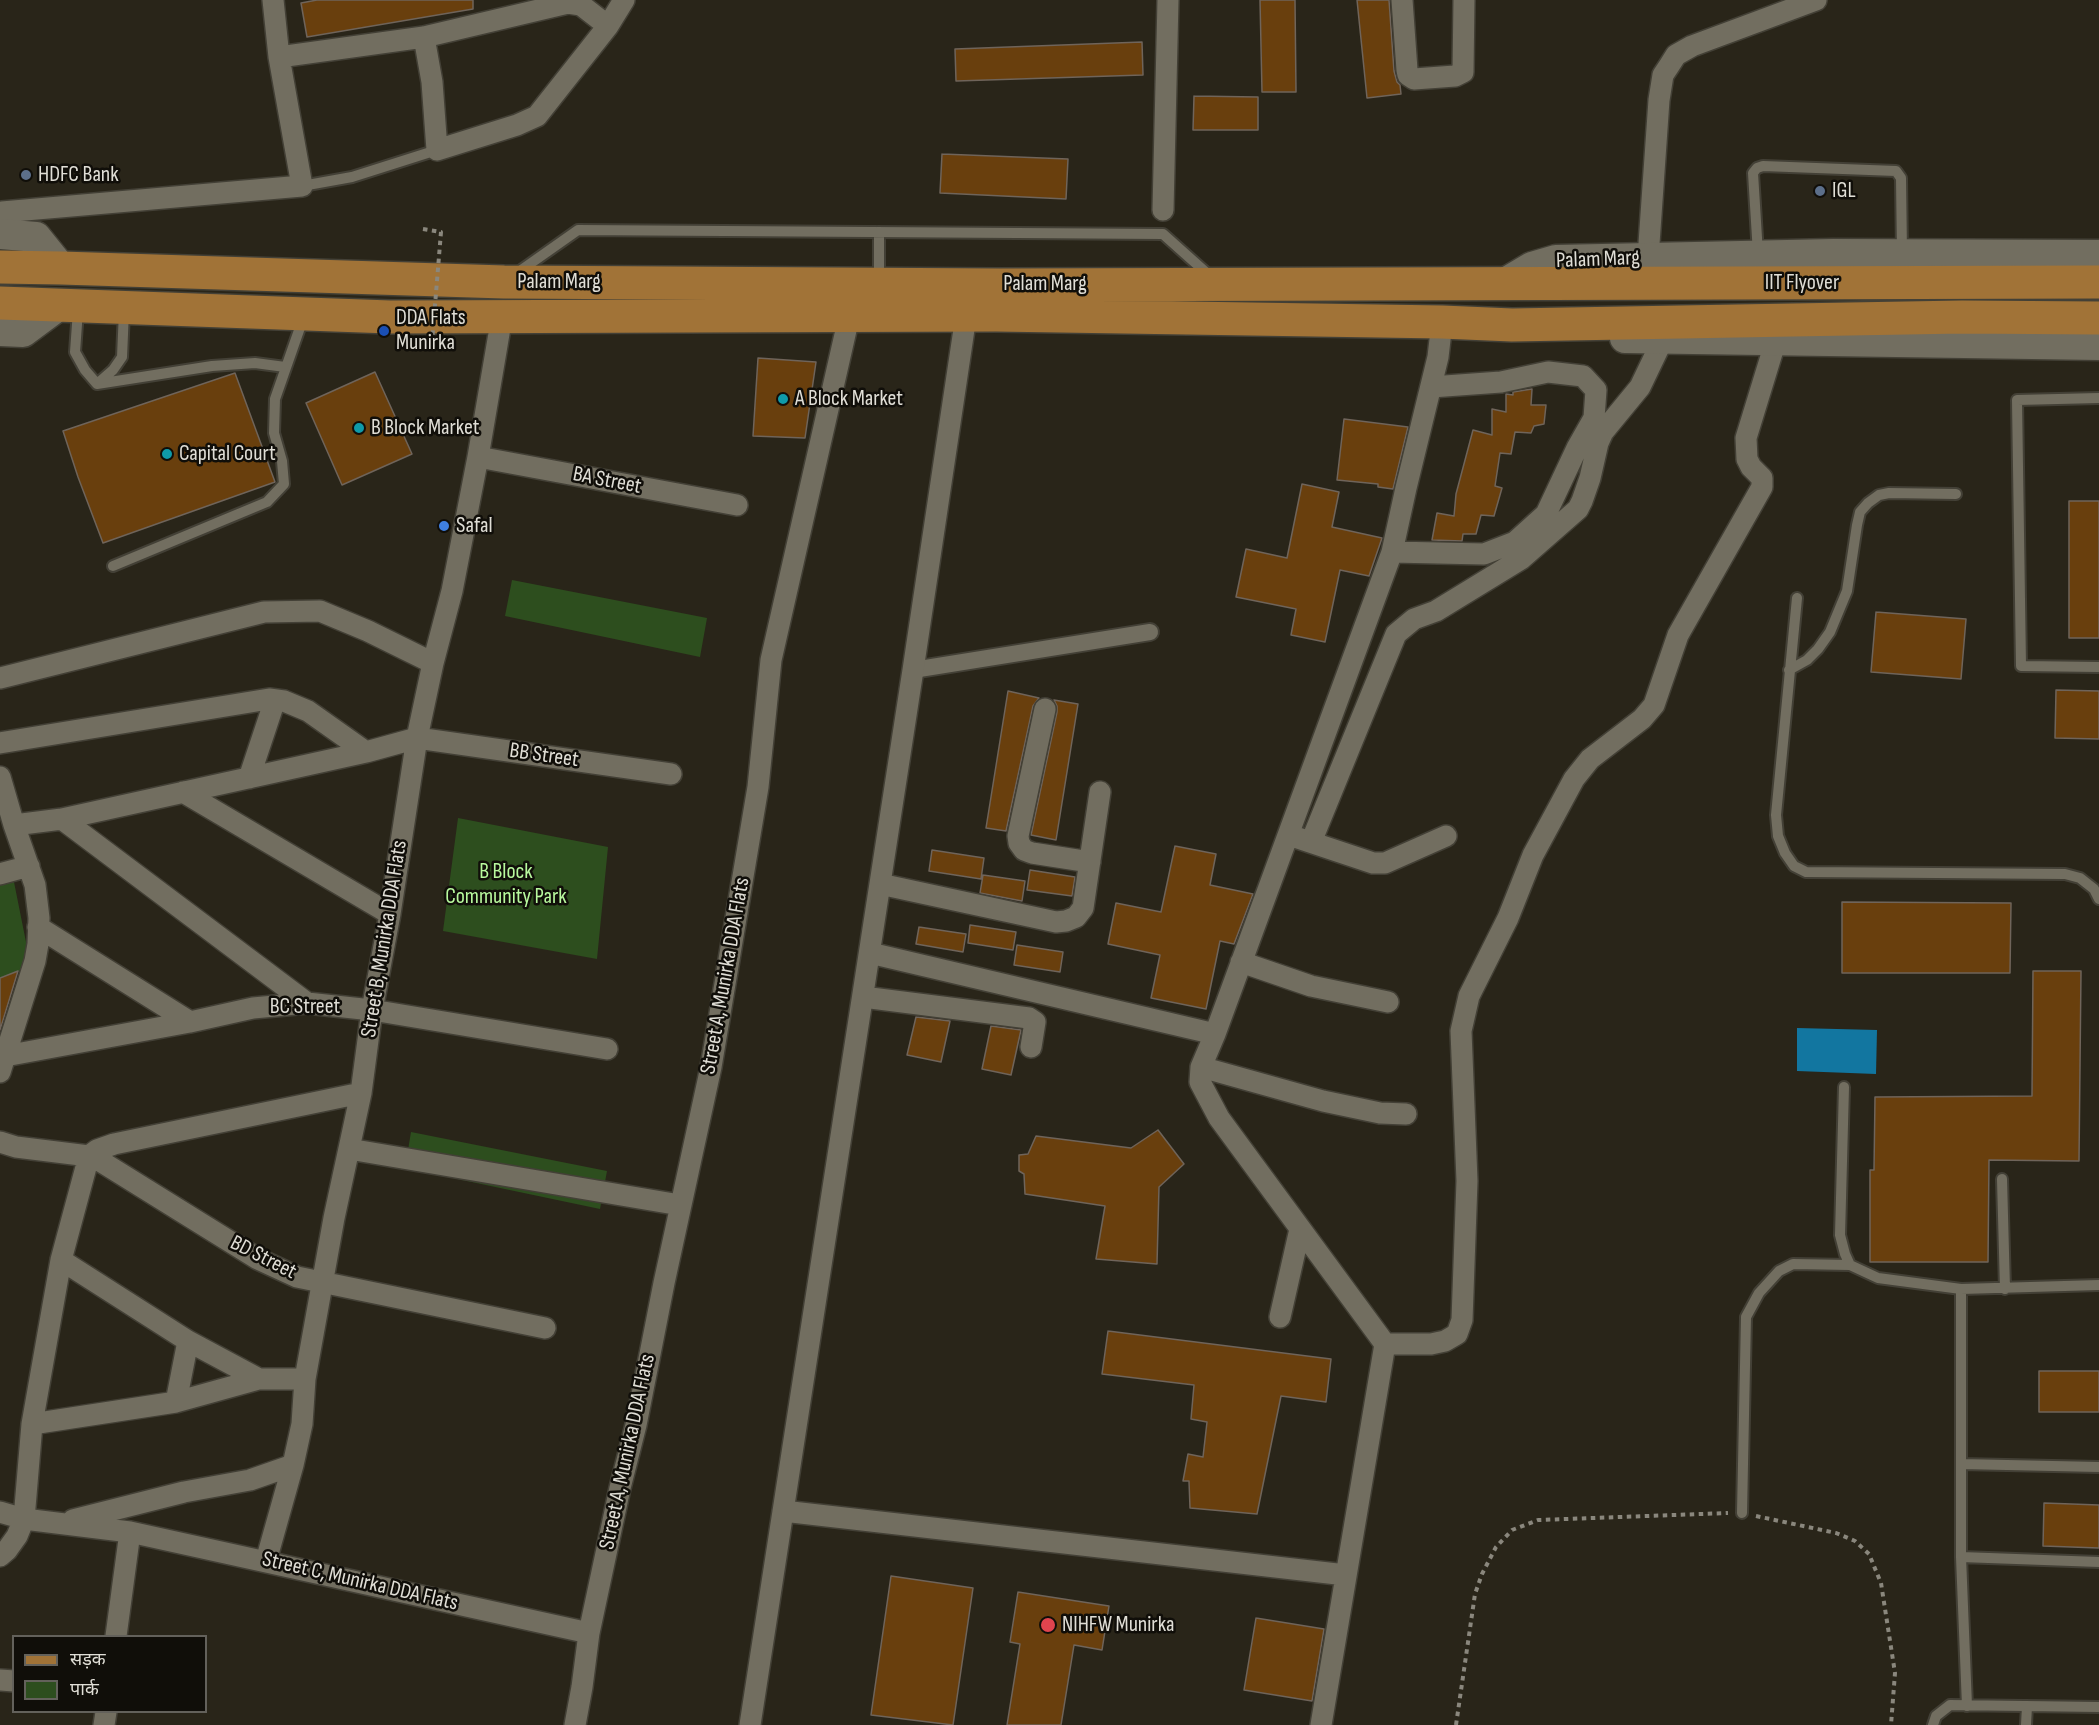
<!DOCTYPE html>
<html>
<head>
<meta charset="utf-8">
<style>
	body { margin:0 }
	#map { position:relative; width:2099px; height:1725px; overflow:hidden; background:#292519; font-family:"Sofia Sans Condensed","Noto Sans Devanagari",sans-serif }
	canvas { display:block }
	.legend { position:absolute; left:12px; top:1635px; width:195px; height:78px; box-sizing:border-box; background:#100e09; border:2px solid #63615b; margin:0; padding:8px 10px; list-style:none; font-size:18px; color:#e0ded6 }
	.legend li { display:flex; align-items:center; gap:12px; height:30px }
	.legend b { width:30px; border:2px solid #63615b }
</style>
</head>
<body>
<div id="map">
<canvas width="2099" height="1725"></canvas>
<ul class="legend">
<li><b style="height:8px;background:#a17337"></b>सड़क</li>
<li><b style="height:16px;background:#2d4e1e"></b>पार्क</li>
</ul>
</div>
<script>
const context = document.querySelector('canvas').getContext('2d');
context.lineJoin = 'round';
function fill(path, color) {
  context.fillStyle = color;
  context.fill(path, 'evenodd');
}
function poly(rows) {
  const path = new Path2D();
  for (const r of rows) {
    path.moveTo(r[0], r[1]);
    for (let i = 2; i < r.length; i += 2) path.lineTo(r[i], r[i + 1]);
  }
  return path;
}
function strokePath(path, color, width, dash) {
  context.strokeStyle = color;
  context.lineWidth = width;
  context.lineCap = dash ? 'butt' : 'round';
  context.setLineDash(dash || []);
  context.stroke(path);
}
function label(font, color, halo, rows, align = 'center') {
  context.font = font + ' "Sofia Sans Condensed",sans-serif';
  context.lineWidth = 5;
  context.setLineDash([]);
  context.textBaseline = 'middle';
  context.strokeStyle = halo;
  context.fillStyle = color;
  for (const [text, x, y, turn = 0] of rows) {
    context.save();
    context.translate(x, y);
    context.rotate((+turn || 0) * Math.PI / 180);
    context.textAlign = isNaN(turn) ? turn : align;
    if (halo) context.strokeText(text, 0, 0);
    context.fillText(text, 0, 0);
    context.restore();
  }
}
fill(poly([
	[512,580,707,618,700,657,505,616],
	[458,818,608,847,597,959,443,931],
	[12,872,31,967,0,978,0,875],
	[411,1132,607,1171,600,1209,405,1168]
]), '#2d4e1e');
fill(poly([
	[1797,1028,1877,1030,1876,1074,1797,1071]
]), '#1276a0');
const building = poly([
	[317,0,473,0,473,9,307,37,301,3,317,0],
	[1260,0,1295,0,1296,92,1262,92,1260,0],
	[1357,0,1389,0,1394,71,1397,82,1400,85,1401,94,1367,98,1357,0],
	[1142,42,1143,75,956,81,955,49,1142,42],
	[1194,96,1258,97,1258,130,1193,130,1194,96],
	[942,154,1068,159,1066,199,940,193,942,154],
	[758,358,816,362,805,438,753,436,758,358],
	[375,372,412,454,342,485,306,403,375,372],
	[235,373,275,482,103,543,78,477,63,431,235,373],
	[1532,389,1531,405,1546,405,1544,424,1534,426,1531,433,1515,432,1511,454,1500,453,1495,486,1502,488,1494,516,1481,515,1476,534,1463,534,1462,541,1432,540,1437,513,1454,516,1456,494,1473,430,1492,435,1492,409,1506,412,1506,394,1513,395,1513,392,1532,389],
	[1344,419,1408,427,1393,489,1378,487,1378,484,1337,480,1344,419],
	[1302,484,1339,492,1332,527,1382,538,1369,576,1340,570,1325,642,1291,635,1296,609,1236,597,1246,549,1287,558,1302,484],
	[2069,501,2099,501,2099,638,2069,638,2069,501],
	[1876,612,1966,619,1961,679,1871,672,1876,612],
	[2056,690,2099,691,2099,739,2055,738,2056,690],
	[1008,691,1039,698,1033,706,1006,831,986,828,1008,691],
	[1054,700,1078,704,1056,840,1031,835,1057,712,1057,706,1054,700],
	[1175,846,1216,854,1210,885,1253,894,1234,944,1220,941,1206,1009,1151,998,1160,955,1108,944,1116,903,1161,912,1175,846],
	[932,850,984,858,981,879,929,871,932,850],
	[1030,870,1075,877,1072,896,1027,890,1030,870],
	[983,875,1025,881,1022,901,980,893,983,875],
	[1842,902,2011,903,2010,973,1842,973,1842,902],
	[970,925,1016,932,1013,950,968,943,970,925],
	[919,927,966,934,963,952,916,944,919,927],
	[1017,945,1063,952,1060,972,1014,965,1017,945],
	[18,971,0,1030,0,978,18,971],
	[2033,971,2081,971,2079,1161,1989,1160,1988,1262,1870,1262,1870,1170,1874,1170,1875,1097,2032,1096,2033,971],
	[916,1017,950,1021,941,1062,907,1055,916,1017],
	[991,1026,1021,1030,1011,1075,982,1069,991,1026],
	[1158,1130,1184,1164,1159,1187,1157,1264,1096,1259,1105,1206,1025,1194,1024,1174,1019,1171,1019,1155,1028,1154,1036,1136,1131,1148,1158,1130],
	[1108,1331,1331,1359,1326,1402,1281,1396,1257,1514,1190,1508,1189,1481,1183,1481,1188,1454,1203,1457,1207,1422,1191,1419,1194,1385,1102,1374,1108,1331],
	[2039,1371,2099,1371,2099,1412,2039,1412,2039,1371],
	[2044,1503,2099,1505,2099,1548,2043,1546,2044,1503],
	[891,1576,973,1588,953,1725,871,1715,891,1576],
	[1018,1592,1109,1606,1102,1650,1074,1645,1061,1725,1007,1725,1020,1644,1010,1642,1018,1592],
	[1256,1618,1324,1629,1312,1701,1244,1690,1256,1618]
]);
fill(building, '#693f0d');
strokePath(building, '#6f645a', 1.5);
const service = poly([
	[302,186,352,177,437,150],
	[1758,254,1753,173,1757,168,1763,166,1896,171,1901,178,1902,254],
	[517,273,578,230,1163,234,1210,276],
	[879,280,879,232],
	[78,310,75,352,85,370,97,384,113,370,122,357,124,311],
	[97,384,212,366,255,363,285,367],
	[2099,398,2017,400,2021,666,2099,667],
	[113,566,267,502,284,484,282,461,274,433,275,399,304,316],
	[1797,598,1776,815,1778,836,1785,853,1794,866,1806,872,2065,874,2080,878,2094,889,2099,899],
	[1789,670,1807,660,1818,649,1830,632,1847,591,1857,525,1860,512,1868,503,1879,495,1889,493,1956,494],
	[1844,1087,1840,1235,1845,1254,1850,1265],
	[2002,1179,2005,1289],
	[1961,1289,1961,1557,1967,1706],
	[1961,1464,2099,1467],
	[1742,1513,1746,1317,1759,1293,1779,1271,1793,1264,1850,1265,1878,1278,1961,1289,2099,1285],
	[1961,1557,2099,1562],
	[1933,1725,1936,1716,1950,1705,2099,1707],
	[2026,1725,2027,1706]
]);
const pedestrian = poly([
	[913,670,1150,632]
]);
const minor = poly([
	[1402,0,1407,70,1408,75,1414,79,1455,76,1463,72,1464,0],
	[424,37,432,82,437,150,517,125,537,116,608,26,624,0],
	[279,57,424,37,568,3,581,5,608,26],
	[1163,210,1168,0],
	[2,212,302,186,279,57,273,0],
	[1648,258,1659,100,1663,75,1669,66,1676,55,1692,46,1816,0],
	[478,457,737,505],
	[1392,552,1484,554,1515,542,1546,514,1577,448,1594,418,1596,390,1583,376,1548,372,1501,382,1431,387],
	[0,678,264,612,320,611,368,631,433,663],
	[1045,709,1018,836,1019,843,1024,850,1032,853,1090,862],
	[0,743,269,699,284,701,308,711,366,752],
	[0,777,14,825,35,885,39,918,38,944,35,961,0,1072],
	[249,778,275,700],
	[183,792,390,914],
	[62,819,307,1003],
	[14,825,62,819,366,752,417,738,671,774],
	[1298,838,1373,863,1385,863,1446,836],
	[1311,842,1396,634,1414,619,1436,611,1521,559,1578,509,1582,501,1590,478,1598,443,1603,432,1640,387,1663,339],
	[0,874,29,866],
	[880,884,1056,922,1066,921,1076,917,1083,908,1100,792],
	[38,927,190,1022],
	[870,953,1215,1034],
	[1241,962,1311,986,1388,1002],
	[863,997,1029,1018,1035,1022,1031,1047],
	[5,1056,190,1022,253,1008,307,1003,372,1010,607,1049],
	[1201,1067,1323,1101,1380,1113,1406,1114],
	[0,1142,16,1147,89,1156,97,1159,258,1259,297,1277,545,1328],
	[349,1149,680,1205],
	[61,1260,188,1341,259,1379,305,1379],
	[1280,1317,1300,1229],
	[1385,1344,1431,1344,1445,1341,1457,1334,1462,1320,1467,1181,1461,1031,1469,996,1508,918,1533,855,1574,779,1590,759,1642,719,1654,705,1678,635,1762,487,1762,478,1751,467,1747,459,1746,438,1776,340],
	[176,1402,188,1341],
	[32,1424,176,1402,259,1379],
	[783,1511,1346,1575],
	[0,1512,24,1519,130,1532,589,1633],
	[73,1520,184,1492,250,1480,293,1465],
	[0,1556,7,1550,17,1536,24,1519,32,1424,61,1260,89,1156,97,1150,114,1144,361,1093],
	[266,1561,293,1465,302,1424,305,1379,334,1218,361,1093,372,1010,390,914,417,738,433,663,452,591,478,457,502,316],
	[116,1636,130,1532],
	[0,1680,14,1681],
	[104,1725,106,1712],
	[575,1725,582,1687,589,1633,620,1488,636,1425,664,1283,711,1067,758,787,771,660,849,317],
	[750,1725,913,670,966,316],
	[1321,1725,1385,1344,1219,1118,1200,1082,1201,1067,1215,1034,1392,552,1406,488,1438,357,1442,322]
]);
const secondary = poly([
	[0,234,36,237,61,268],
	[1505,283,1532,267,1556,260,1833,254,2099,255],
	[0,331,23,332,58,306],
	[1625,338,2099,345]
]);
const primary = poly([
	[0,267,61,268,504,282,1000,285,2099,282],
	[0,303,390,317,996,315,1442,322,1512,325,1962,317,2099,318]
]);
strokePath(service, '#434036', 14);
strokePath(pedestrian, '#434036', 20);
strokePath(minor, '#434036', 24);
strokePath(secondary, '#434036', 33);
strokePath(primary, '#434036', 36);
strokePath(poly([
	[1756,1516,1836,1533,1855,1541,1869,1554,1881,1583,1895,1673,1891,1725],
	[1456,1725,1475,1594,1482,1574,1496,1547,1512,1530,1538,1520,1728,1513]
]), '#8a877d', 4, [4.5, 4.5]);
strokePath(service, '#726e60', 10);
strokePath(pedestrian, '#726e60', 16);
strokePath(minor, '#726e60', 21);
strokePath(secondary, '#726e60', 30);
strokePath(primary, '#a17337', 33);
strokePath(poly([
	[423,229,441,232,432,342,444,343]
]), '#8a877d', 4, [4.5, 4.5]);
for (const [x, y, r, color] of [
	[26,175,6,"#5c6f8a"],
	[1820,191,6,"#5c6f8a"],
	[384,331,6,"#1a4fb4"],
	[783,399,6,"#0f9aa8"],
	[359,428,6,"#0f9aa8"],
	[167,454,6,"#0f9aa8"],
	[444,526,6,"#3f7fe0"],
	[1048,1625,8,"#e0444e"]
]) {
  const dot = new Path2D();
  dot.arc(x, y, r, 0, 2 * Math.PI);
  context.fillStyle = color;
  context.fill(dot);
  strokePath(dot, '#100e09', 2);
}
label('22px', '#e0ded6', '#100e09', [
	["HDFC Bank",38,175],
	["IGL",1832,191],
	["DDA Flats",396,318],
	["Munirka",396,343],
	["A Block Market",795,399],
	["B Block Market",371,428],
	["Capital Court",179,454],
	["Safal",456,526],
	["NIHFW Munirka",1062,1625]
], 'left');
label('22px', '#e0ded6', '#100e09', [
	["Palam Marg",1598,260,-2],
	["Palam Marg",559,282],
	["IIT Flyover",1802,283],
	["Palam Marg",1045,284],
	["BA Street",607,481,11],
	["BB Street",544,756,8],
	["Street B, Munirka DDA Flats",385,939,-81],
	["Street A, Munirka DDA Flats",726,976,-80],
	["BC Street",305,1007],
	["BD Street",263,1258,27],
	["Street A, Munirka DDA Flats",628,1452,-78],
	["Street C, Munirka DDA Flats",360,1582,13]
]);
label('22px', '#b8f99e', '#100e09', [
	["B Block",506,872],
	["Community Park",506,897]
]);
</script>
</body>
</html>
